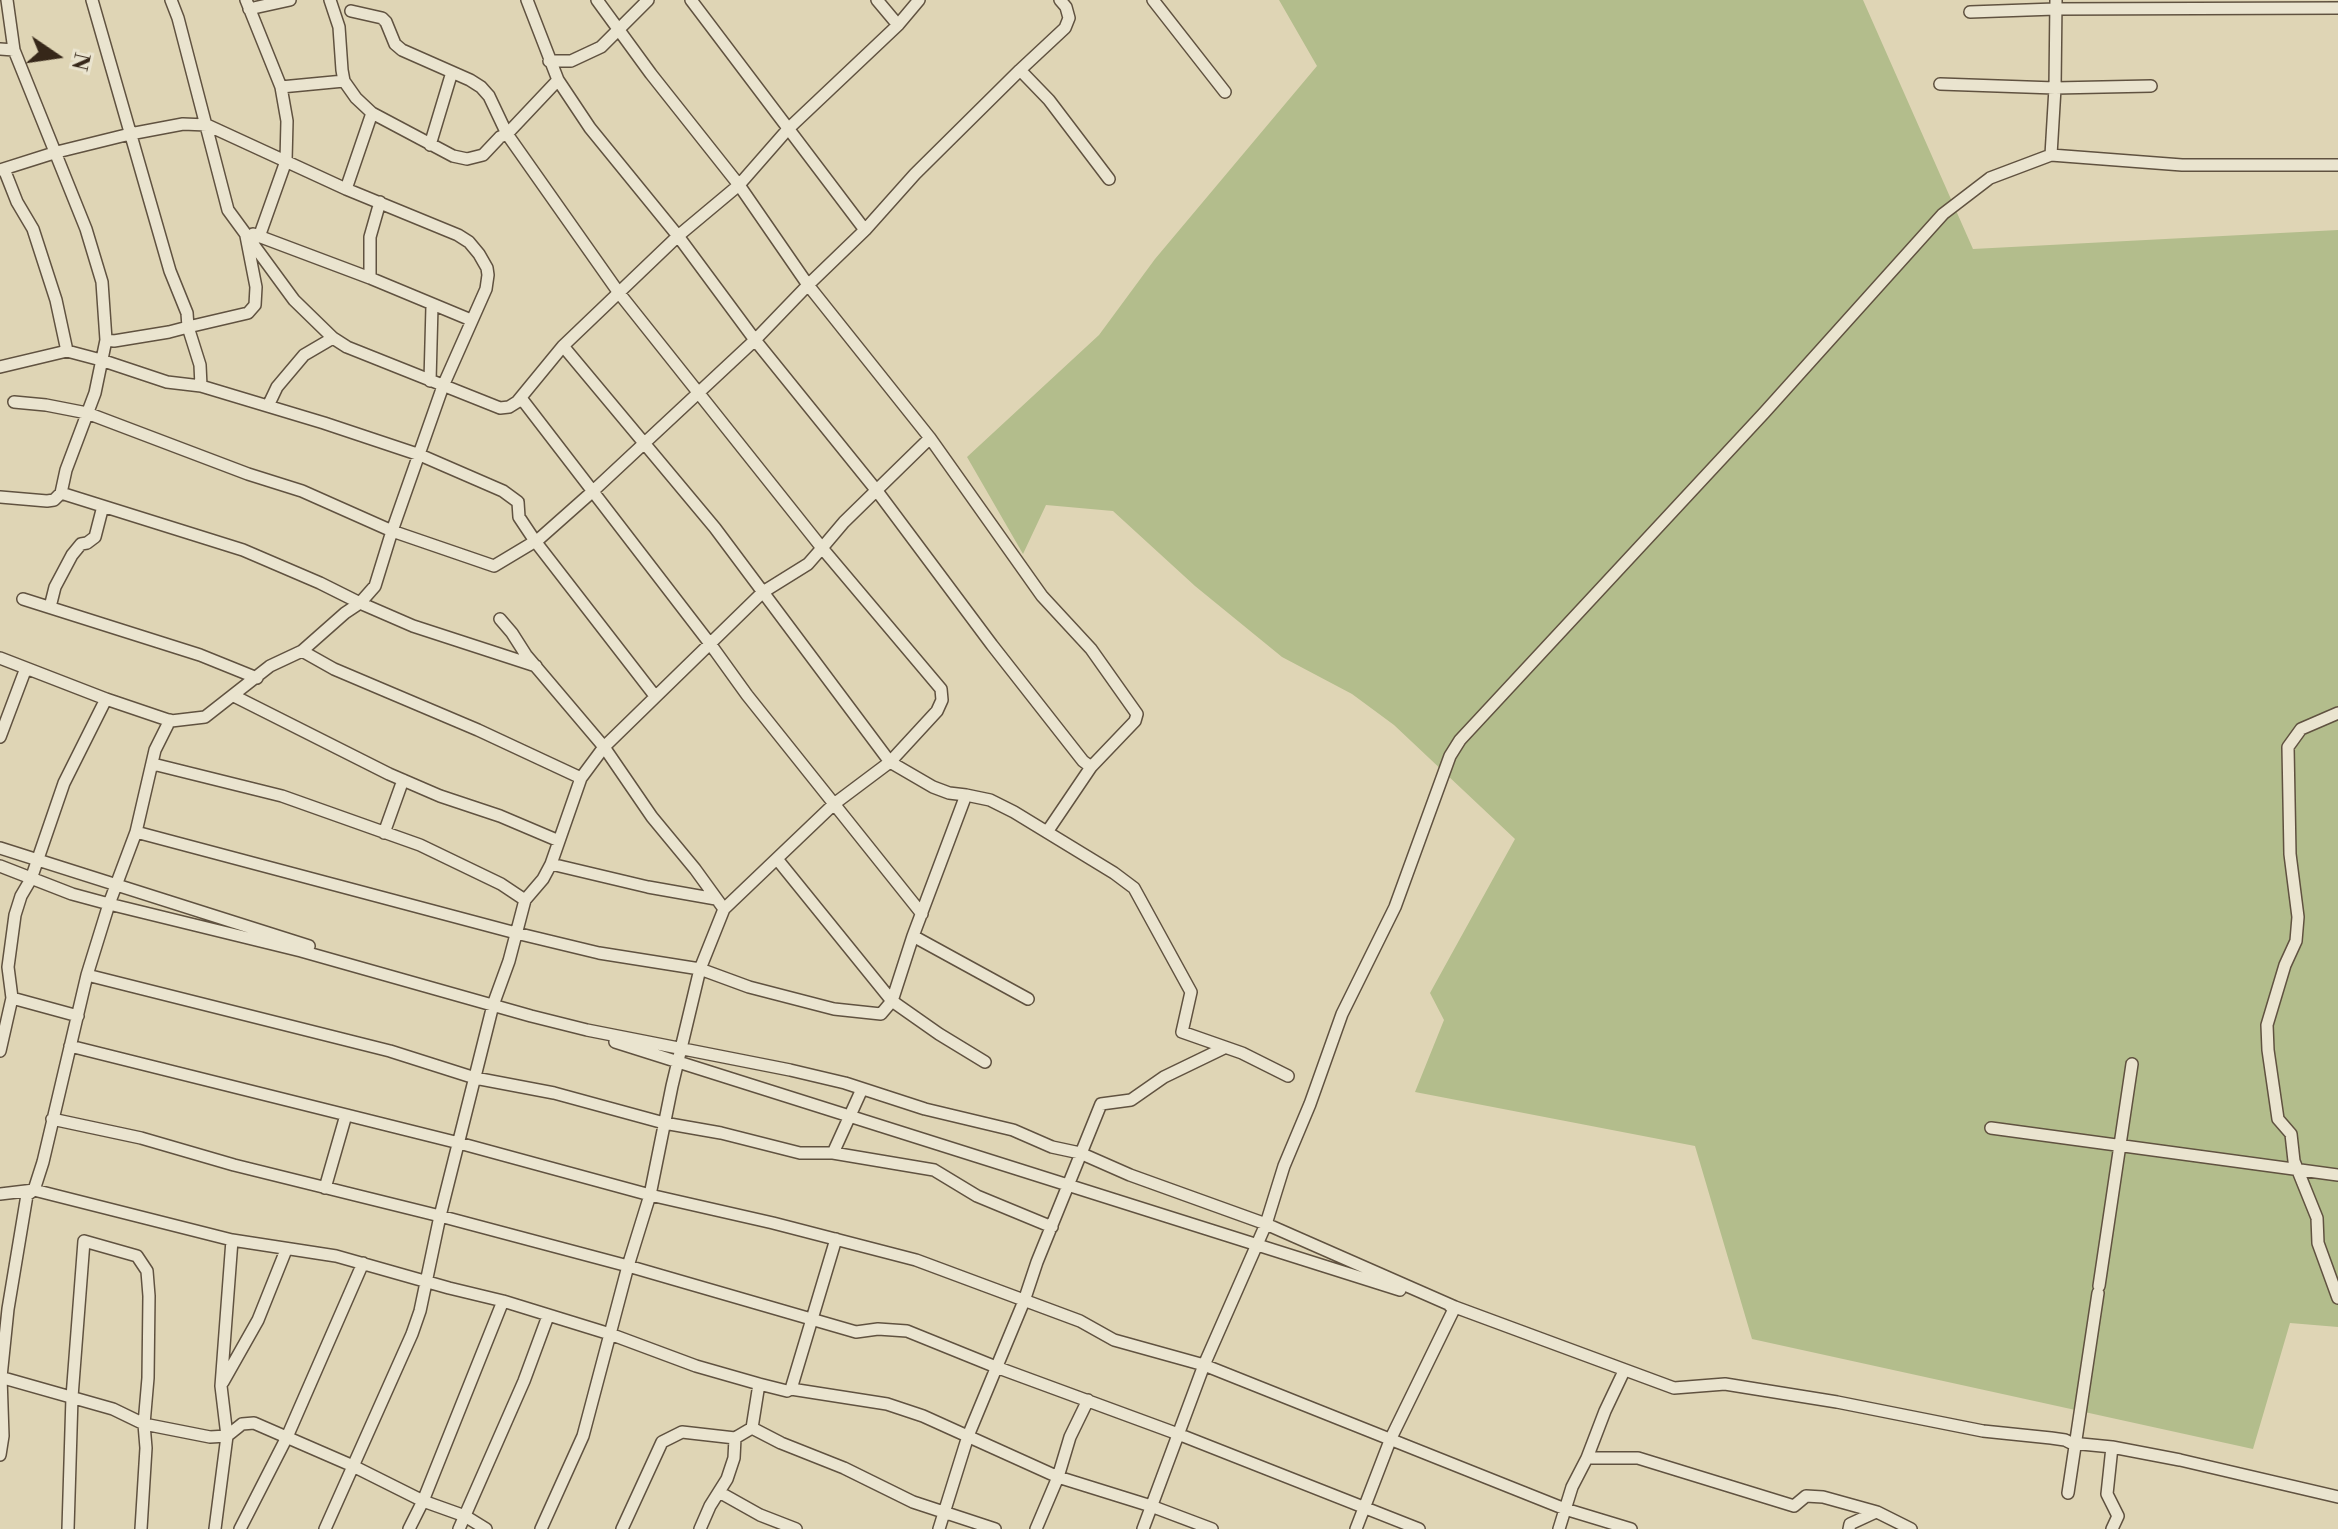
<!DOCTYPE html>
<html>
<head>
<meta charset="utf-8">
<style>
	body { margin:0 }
	#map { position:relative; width:2338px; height:1529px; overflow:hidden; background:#dfd5b5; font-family:"Libre Bodoni",serif }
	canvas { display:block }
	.north { position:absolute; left:16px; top:16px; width:80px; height:80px; -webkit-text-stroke:6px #eae4cf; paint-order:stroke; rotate:103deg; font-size:22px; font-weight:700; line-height:32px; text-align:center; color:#362719 }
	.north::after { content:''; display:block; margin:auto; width:28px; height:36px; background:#362719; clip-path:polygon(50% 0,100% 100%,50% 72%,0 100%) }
</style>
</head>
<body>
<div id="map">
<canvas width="2338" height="1529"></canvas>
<div class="north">N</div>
</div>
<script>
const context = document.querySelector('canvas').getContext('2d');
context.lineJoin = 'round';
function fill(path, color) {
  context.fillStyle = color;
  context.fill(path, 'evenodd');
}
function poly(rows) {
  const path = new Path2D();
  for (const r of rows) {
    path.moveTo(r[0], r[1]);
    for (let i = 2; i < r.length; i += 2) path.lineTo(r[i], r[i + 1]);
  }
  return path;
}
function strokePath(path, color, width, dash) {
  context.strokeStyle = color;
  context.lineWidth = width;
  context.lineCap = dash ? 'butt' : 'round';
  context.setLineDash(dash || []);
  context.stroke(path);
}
fill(poly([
	[1279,0,1863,0,1973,249,2338,230,2338,1327,2290,1323,2253,1449,1752,1339,1695,1146,1415,1092,1444,1020,1430,993,1515,839,1394,725,1352,694,1282,657,1195,586,1113,511,1046,505,1023,554,967,457,1099,335,1155,259,1317,66]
]), '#b3bd8c');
const street = poly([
	[92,0,170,271,187,313,188,327,248,313,255,305,256,287,246,236],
	[171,0,178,18,228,210,294,300,333,338,347,347,500,408,509,407,517,402,563,346,678,236,739,185,651,74,597,0],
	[246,0,281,87,287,121,286,161,259,237],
	[330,0,339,27,342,70,344,81,356,98,372,113,453,156,467,159,483,155,500,137,507,134,558,80],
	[527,0,558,80,590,128,678,236,755,340,877,491,992,645,1083,761,1091,767,1047,832],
	[691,0,865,230],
	[877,0,898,25],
	[1153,0,1225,92],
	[249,9,290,0],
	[351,11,382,18,386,22,395,44,402,50,470,80,481,87,489,96,507,134,619,293,822,548,844,522,930,438],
	[1970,12,2055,9,2338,8],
	[0,49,14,50],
	[549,61,571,61,601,47,648,0],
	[1020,70,1065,28,1069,18,1066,7,1060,0],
	[1940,84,2055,88,2151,86],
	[281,87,344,81],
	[430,145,452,72],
	[2051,155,2182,165,2338,165],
	[4,169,17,202,33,229,56,300,67,351,101,360,167,382,201,386,324,423,420,455,503,491,518,502,519,517,535,541,655,696],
	[0,170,57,152,130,134,183,124,207,125,346,189,458,235,469,242,479,254,487,268,488,275,486,289,443,386,392,531,375,586,360,603,345,613,302,651,270,666,205,717,171,721,106,699,64,783,31,879,21,896,15,915,8,967,12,998,0,1051],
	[346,189,372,113],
	[253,234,370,278,471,320],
	[370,278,370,237,380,202],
	[106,340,114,341,169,332,188,327,200,365,201,386],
	[0,367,67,351],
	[430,381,432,306],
	[521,398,711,645,747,695,922,914],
	[14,402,46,405,87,413,248,474,302,491,392,531,494,566,539,539,592,492,755,340,808,285,739,185,788,129,898,25,919,0],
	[268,406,277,387,304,355,333,338],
	[61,493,243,550,320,583,360,603,413,626,536,666],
	[0,497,47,501,54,500,61,493,66,470,95,393,106,340,102,282,86,229,14,50,7,0],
	[23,599,200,655,257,678],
	[50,607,55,587,72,555,81,544,87,543,95,537,103,506],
	[500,619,512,633,526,655,604,747,652,817,695,869,724,909],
	[302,651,334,669,478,730,581,778],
	[0,658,106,699],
	[234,696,389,774,440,796,500,816,559,841],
	[2338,713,2301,729,2288,747,2290,854,2298,917,2296,941,2285,965,2267,1025,2268,1050,2278,1119,2291,1134,2294,1161,2317,1218,2318,1243,2338,1298],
	[0,737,26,668],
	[153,764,282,796,420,845,501,884,525,900,543,879,551,864,581,778,604,747,763,592,808,564,822,548,941,689,942,700,937,711,890,762,834,804,724,909,700,969,672,1086,650,1195,628,1266,583,1436,541,1529],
	[1091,767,1135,721,1137,714,1091,649,1042,596,930,438,808,285,865,230,915,174,1020,70,1049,100,1109,179],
	[966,795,990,800,1014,812,1114,873,1134,888,1191,992,1182,1032,1242,1053,1288,1076],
	[136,832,516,933,599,953,700,969,749,987,834,1009,881,1014,892,1001,913,936,966,795,949,793,933,787,890,762,715,528,563,346],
	[384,833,403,780],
	[0,848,309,946],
	[777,859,892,1001,939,1034,985,1062],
	[551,864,648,887,716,899],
	[0,866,72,894,109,904,301,951,531,1016,587,1030,790,1070,845,1083,925,1109,1013,1130,1052,1147,1080,1153,1130,1175,1266,1224,1455,1307,1674,1388,1725,1384,1837,1402,1983,1431,2051,1438,2065,1440,2071,1443,2112,1447,2180,1460,2338,1497],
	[913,936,1028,999],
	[87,975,390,1051,475,1078,554,1093,664,1123,721,1133,800,1153,833,1153,934,1170,977,1196,1052,1227],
	[12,998,78,1016],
	[615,1042,1400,1290],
	[70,1046,459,1143,650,1195,773,1223,916,1260,1080,1321,1114,1340,1204,1365,1565,1509,1631,1529],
	[52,1119,141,1138,234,1165,440,1216,628,1266,856,1332,878,1329,907,1331,996,1367,1178,1434,1419,1529],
	[1991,1128,2338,1175],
	[833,1153,862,1089],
	[325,1188,346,1115],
	[0,1194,34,1190,232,1240],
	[2099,1286,2132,1064],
	[0,1377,113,1409,144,1424,210,1437,227,1436,242,1424,254,1423,353,1466,423,1501,465,1516,486,1529],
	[223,1382,258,1320,286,1250],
	[791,1389,836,1239],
	[752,1428,781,1443,844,1468,913,1502,995,1529],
	[0,1455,3,1436,1,1377,8,1309,27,1195,34,1190,43,1162,87,975,109,904,136,832,155,750,170,720],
	[1587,1458,1638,1458,1794,1506,1806,1496,1823,1497,1877,1512,1911,1529],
	[719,1492,760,1515,796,1529],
	[2068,1493,2098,1293],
	[68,1529,72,1397,84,1241,137,1256,147,1271,149,1296,148,1378,144,1424,146,1448,141,1529],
	[215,1529,227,1436,221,1386,232,1240,336,1256,449,1288,503,1301,610,1334,696,1366,759,1384,787,1391,791,1389,887,1404,923,1416,1058,1477,1151,1506,1212,1529],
	[240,1529,287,1437,363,1263],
	[325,1529,412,1334,420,1311,440,1216,493,1005,509,961,525,900],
	[409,1529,423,1501,503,1301],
	[459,1529,524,1381,548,1316],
	[622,1529,662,1442,682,1432,735,1438],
	[700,1529,710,1506,727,1479,734,1458,735,1438,752,1428,759,1384],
	[939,1529,968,1436,1024,1301,1037,1262,1101,1104,1131,1100,1164,1077,1224,1048],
	[1036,1529,1058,1477,1070,1437,1088,1400],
	[1143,1529,1204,1365,1266,1224,1284,1166,1310,1104,1342,1014,1395,907,1450,756,1460,740,1764,413,1943,214,1990,178,2051,155,2055,88,2056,0],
	[1356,1529,1391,1438,1455,1307,1450,1306],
	[1559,1529,1572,1487,1587,1458,1605,1411,1624,1371],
	[1849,1529,1850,1524,1876,1512],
	[2112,1529,2118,1516,2107,1494,2112,1447]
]);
strokePath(street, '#605240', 14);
strokePath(street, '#eae4cf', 11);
</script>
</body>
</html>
